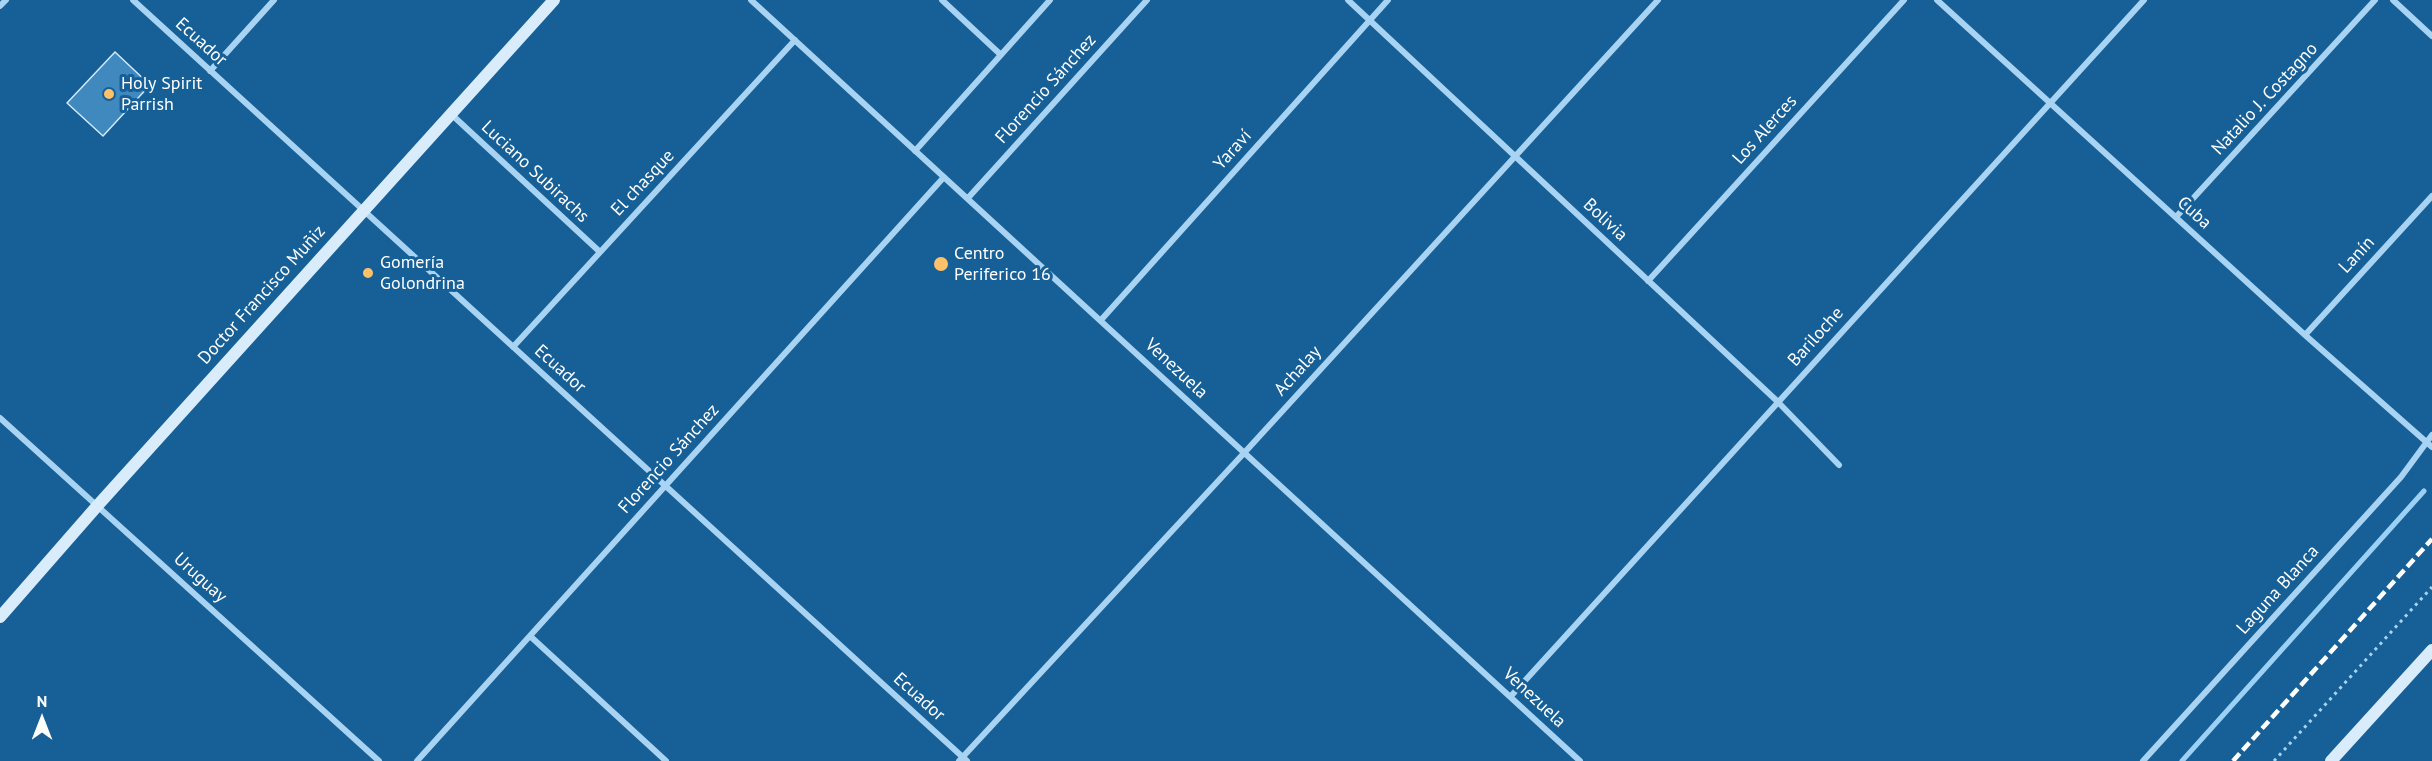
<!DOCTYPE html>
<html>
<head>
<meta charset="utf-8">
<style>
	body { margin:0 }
	#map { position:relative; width:2432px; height:761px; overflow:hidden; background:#166097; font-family:"PT Sans",sans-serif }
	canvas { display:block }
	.north { position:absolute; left:12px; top:689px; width:60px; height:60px; -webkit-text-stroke:4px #166097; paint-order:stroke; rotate:0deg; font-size:16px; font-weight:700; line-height:24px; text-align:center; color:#fff }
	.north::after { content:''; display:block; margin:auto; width:21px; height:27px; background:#fff; clip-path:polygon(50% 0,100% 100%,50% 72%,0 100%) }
</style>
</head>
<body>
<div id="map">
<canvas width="2432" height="761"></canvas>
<div class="north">N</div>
</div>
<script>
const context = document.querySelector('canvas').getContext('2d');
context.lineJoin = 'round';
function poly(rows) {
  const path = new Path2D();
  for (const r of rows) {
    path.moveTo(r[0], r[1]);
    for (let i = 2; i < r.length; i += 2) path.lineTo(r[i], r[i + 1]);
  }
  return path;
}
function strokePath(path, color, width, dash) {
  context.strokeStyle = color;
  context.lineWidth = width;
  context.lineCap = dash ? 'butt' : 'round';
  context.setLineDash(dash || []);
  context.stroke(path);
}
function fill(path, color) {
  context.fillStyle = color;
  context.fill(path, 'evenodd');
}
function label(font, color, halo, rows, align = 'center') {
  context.font = font + ' "PT Sans",sans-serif';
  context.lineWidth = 6;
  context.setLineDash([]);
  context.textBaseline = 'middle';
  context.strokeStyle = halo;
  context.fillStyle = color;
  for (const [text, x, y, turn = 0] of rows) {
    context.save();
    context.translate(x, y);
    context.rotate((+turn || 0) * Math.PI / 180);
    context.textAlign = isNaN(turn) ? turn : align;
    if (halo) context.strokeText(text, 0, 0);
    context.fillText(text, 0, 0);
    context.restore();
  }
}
strokePath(poly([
	[2182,761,2424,491]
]), '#9cd0f4', 5);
const building = poly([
	[115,52,150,85,103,136,67,103,115,52]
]);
fill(building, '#3f89bf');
strokePath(building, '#d1eafc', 1.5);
strokePath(poly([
	[2274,761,2432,587]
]), '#a9d3f2', 3, [3, 4.5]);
strokePath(poly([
	[133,0,967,761],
	[751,0,1580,761],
	[942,0,1001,55],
	[1348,0,1777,401,1839,465],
	[1937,0,2305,335,2432,447],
	[2393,0,2432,36],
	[0,6,6,0],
	[210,71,274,0],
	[451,114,600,252],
	[915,151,1050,0],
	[968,198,1147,0],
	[2176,217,2375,0],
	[1648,281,1904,0],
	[1101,320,1388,0],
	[2305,335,2432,196],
	[513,347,795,40],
	[0,418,379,761],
	[530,636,666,761],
	[1511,696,2144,0],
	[417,761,944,177],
	[959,761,1245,452,1658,0],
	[2143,761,2401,477,2432,435]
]), '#a9d3f2', 6);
strokePath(poly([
	[0,617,98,505,554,0],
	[2331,761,2432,650]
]), '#d8ecfc', 12);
strokePath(poly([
	[2233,761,2432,539]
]), '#fff', 4.5, [10, 4.5]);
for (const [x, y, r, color] of [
	[109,94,6,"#ffc06a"],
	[941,264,8,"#ffc06a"],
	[368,273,6,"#ffc06a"]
]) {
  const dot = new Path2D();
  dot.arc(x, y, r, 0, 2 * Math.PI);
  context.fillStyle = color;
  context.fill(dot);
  strokePath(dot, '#166097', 2);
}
label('18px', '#fff', '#166097', [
	["Ecuador",201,42,42],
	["Florencio Sánchez",1046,89,-48],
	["Natalio J. Costagno",2265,99,-47],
	["Los Alerces",1765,130,-48],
	["Yaraví",1233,150,-48],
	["Luciano Subirachs",535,172,43],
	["El chasque",643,183,-47],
	["Cuba",2194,213,42],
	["Bolivia",1605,220,43],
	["Lanín",2357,255,-47],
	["Doctor Francisco Muñiz",262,295,-48],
	["Bariloche",1816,337,-48],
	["Ecuador",560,369,42],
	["Venezuela",1176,369,43],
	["Achalay",1298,371,-48],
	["Florencio Sánchez",669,459,-48],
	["Uruguay",200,578,42],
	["Laguna Blanca",2278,590,-48],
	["Ecuador",919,697,42],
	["Venezuela",1534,698,43]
]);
label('18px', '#fff', '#166097', [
	["Holy Spirit",121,84],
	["Parrish",121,105],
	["Centro",954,254],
	["Periferico 16",954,275],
	["Gomería",380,263],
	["Golondrina",380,284]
], 'left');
</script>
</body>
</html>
